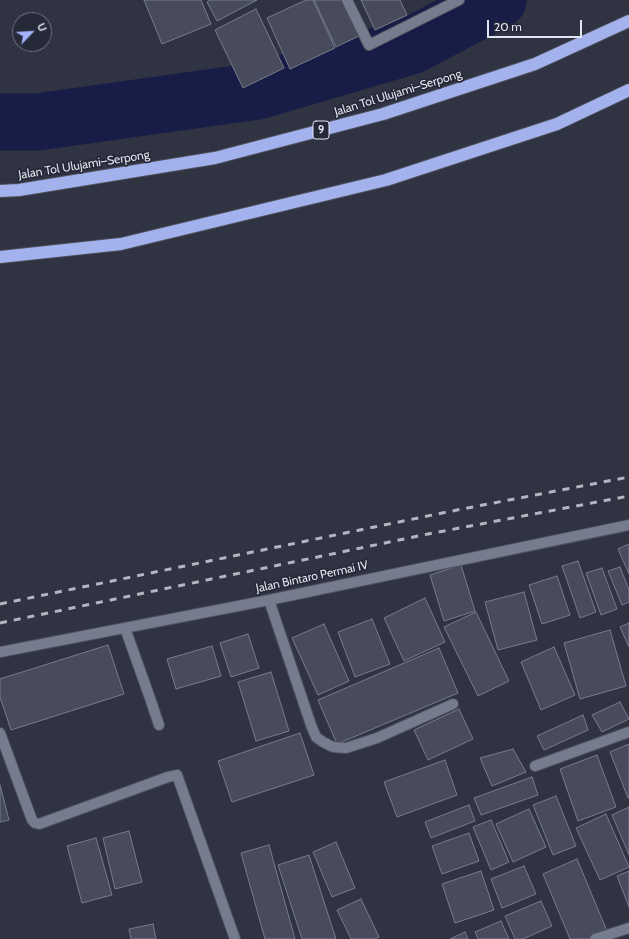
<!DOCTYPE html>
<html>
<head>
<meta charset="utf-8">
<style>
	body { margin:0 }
	#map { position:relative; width:629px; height:939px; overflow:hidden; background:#303342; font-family:Cabin,sans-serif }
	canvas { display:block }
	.north { position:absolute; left:12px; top:12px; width:40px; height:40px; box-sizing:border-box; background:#262938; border:1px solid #717481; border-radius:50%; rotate:65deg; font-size:11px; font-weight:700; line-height:16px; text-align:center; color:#e2e5ef }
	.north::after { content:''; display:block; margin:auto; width:14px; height:18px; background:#a2b2fd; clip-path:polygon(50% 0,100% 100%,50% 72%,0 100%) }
	.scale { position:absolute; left:487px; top:20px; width:95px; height:18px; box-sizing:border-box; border:2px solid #e2e5ef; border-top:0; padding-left:5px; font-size:12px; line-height:14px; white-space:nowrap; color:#e2e5ef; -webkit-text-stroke:3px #262938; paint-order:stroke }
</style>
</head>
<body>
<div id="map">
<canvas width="629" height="939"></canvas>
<div class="north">U</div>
<div class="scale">20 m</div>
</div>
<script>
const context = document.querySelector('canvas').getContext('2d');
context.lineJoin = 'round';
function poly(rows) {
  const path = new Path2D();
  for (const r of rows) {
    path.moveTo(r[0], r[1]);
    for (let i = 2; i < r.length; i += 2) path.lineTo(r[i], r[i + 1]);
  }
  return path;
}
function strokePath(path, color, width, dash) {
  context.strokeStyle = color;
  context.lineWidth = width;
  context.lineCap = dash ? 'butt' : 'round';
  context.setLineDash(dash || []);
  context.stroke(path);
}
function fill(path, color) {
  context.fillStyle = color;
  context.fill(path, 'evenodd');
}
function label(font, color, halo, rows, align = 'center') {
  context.font = font + ' Cabin,sans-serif';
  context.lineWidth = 3.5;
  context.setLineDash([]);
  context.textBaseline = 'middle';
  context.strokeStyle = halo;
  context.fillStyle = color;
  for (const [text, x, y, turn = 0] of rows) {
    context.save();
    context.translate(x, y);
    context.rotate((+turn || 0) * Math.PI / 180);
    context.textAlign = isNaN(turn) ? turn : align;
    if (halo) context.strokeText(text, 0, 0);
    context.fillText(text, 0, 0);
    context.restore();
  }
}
strokePath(poly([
	[0,122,37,122,258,91,411,46,498,0]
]), '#181d47', 57);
const building = poly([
	[144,0,201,0,211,24,162,44,144,0],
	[210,0,257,0,217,21,207,2,210,0],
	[306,0,313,0,335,48,290,69,267,18,306,0],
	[314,0,343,0,359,36,336,47,314,0],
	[361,0,400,0,407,15,375,30,361,0],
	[256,9,284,68,243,88,215,30,256,9],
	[629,544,629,574,618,549,629,544],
	[578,561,596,612,580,618,562,566,578,561],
	[461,565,475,611,444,621,430,575,461,565],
	[620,567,629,590,629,602,622,605,608,571,620,567],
	[602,568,617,609,601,615,586,573,602,568],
	[557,576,570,615,542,624,529,585,557,576],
	[524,592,537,640,498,650,485,602,524,592],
	[425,598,445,642,404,661,384,618,425,598],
	[476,612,509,681,478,696,444,627,476,612],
	[372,619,390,664,355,677,338,632,372,619],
	[629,623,629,647,620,627,629,623],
	[324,624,349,681,318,695,292,638,324,624],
	[610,630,626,686,580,699,564,643,610,630],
	[248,634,259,668,231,677,220,643,248,634],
	[108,645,124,694,11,730,0,697,0,679,108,645],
	[212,646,221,676,176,689,167,659,212,646],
	[554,647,575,695,541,710,521,662,554,647],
	[439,648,458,693,337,744,318,700,439,648],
	[271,672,289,731,256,741,238,682,271,672],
	[620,702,629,719,602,732,592,715,620,702],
	[459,709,473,739,428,760,414,730,459,709],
	[583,715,588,730,544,750,537,736,583,715],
	[300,733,314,775,232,802,218,761,300,733],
	[629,744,629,798,628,798,610,752,629,744],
	[513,749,526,772,492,786,480,758,513,749],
	[597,755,616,807,578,821,560,769,597,755],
	[445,760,457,795,397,817,384,782,445,760],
	[532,777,538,795,481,815,474,798,532,777],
	[0,785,9,820,0,822,0,785],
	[556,796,576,846,553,855,533,805,556,796],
	[469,805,475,821,431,838,425,822,469,805],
	[629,807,629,855,612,815,629,807],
	[529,809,546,847,513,862,496,824,529,809],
	[606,814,629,867,600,880,576,828,606,814],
	[491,820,509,862,491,870,473,827,491,820],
	[129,831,142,882,115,889,103,838,129,831],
	[469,833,479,861,442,874,432,846,469,833],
	[96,838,112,895,82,903,67,846,96,838],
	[336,842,355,888,332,897,313,852,336,842],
	[269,845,295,939,265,939,241,853,269,845],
	[309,855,336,939,302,939,278,865,309,855],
	[577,859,607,931,588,939,570,939,543,874,577,859],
	[524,866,536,894,502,908,491,879,524,866],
	[481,871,494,910,455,923,442,884,481,871],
	[629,871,629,907,617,876,629,871],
	[361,899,379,937,374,939,351,939,337,910,361,899],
	[541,901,552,926,523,939,515,939,505,916,541,901],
	[501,921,509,939,478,939,475,932,501,921],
	[153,924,156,939,131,939,129,929,153,924],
	[465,932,468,939,450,939,465,932]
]);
fill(building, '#474b5b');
strokePath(building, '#777c8d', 1);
const minor = poly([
	[347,0,369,45,459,0],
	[269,600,311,725,316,737,323,742,333,747,346,748,377,738,453,704],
	[125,628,151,701,159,725],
	[0,652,269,600,629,525],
	[0,733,32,820,35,823,39,824,168,777,177,775,235,939],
	[535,766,629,732],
	[595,939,629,928]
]);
const highway = poly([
	[0,191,19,190,215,158,383,114,535,64,629,21],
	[0,257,121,244,386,180,557,124,629,90]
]);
strokePath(minor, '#4d505c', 12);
strokePath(highway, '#4d505c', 14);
strokePath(minor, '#767b8d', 10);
strokePath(highway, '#a3b2ed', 12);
strokePath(poly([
	[0,604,457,510,629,477],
	[0,623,428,534,629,496]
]), '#b3b6c1', 3, [7, 7]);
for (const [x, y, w] of [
	[321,130,16]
]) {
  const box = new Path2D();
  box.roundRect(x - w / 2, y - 9, w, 18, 3);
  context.fillStyle = '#262938';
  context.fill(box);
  strokePath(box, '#e2e5ef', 1);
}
label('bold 11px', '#e2e5ef', null, [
	["9",321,130]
]);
label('12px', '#e2e5ef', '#262938', [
	["Jalan Tol Ulujami–Serpong",398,93,-17],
	["Jalan Tol Ulujami–Serpong",84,165,-9],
	["Jalan Bintaro Permai IV",312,577,-12]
]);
</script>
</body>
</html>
